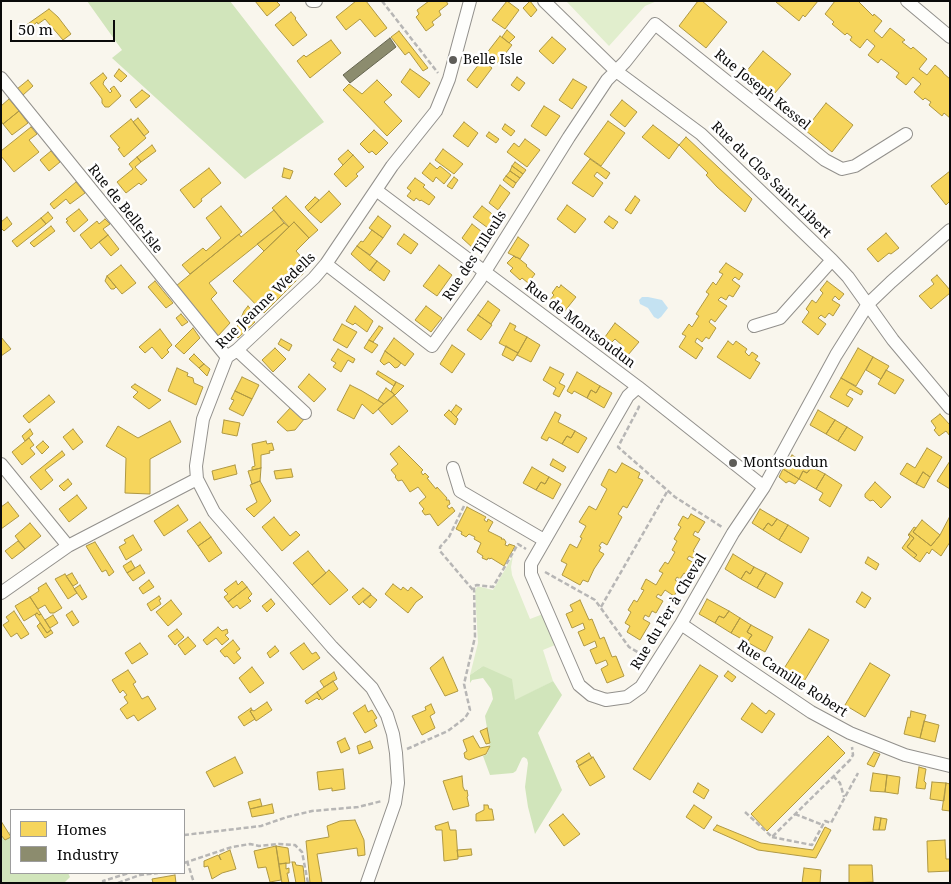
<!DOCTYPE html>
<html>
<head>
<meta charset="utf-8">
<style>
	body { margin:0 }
	#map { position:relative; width:951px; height:884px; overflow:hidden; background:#f9f6ed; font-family:"Noto Serif",serif }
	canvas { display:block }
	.frame { position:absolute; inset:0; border:2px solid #0a0a0a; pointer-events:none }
	.legend { position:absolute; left:10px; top:809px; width:175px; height:65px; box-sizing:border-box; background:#fff; border:1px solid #9d9d9d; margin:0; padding:6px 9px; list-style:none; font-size:15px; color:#0a0a0a }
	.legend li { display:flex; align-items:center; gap:10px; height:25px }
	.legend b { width:25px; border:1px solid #9d9d9d }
	.scale { position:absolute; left:10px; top:20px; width:105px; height:22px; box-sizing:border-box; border:2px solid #0a0a0a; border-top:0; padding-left:6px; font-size:15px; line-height:18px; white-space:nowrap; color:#0a0a0a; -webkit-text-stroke:4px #fff; paint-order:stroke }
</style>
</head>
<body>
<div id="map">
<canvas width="951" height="884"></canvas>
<div class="frame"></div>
<ul class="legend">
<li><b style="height:14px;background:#f6d55c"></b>Homes</li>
<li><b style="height:14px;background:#8c8c6e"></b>Industry</li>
</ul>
<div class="scale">50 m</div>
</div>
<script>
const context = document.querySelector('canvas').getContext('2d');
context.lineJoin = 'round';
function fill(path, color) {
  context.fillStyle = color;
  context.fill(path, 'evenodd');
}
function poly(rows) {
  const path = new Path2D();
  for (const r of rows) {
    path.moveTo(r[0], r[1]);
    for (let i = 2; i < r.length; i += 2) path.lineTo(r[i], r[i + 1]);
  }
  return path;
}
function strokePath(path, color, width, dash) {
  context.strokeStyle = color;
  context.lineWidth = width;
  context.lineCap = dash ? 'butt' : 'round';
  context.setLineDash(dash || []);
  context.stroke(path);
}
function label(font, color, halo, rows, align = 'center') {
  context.font = font + ' "Noto Serif",serif';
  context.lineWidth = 5;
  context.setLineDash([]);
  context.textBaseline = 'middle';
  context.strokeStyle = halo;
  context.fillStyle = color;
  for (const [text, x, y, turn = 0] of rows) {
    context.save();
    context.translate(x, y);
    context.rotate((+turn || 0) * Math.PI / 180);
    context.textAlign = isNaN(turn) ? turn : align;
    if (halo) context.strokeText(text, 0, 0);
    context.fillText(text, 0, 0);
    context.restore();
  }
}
fill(poly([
	[566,1,657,1,645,6,609,46],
	[513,556,511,567,512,575,530,619,543,614,555,645,543,650,553,681,515,701,483,666,470,675,478,643,475,591,477,587,481,587,493,590]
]), '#e1eecd');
fill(poly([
	[87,1,230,1,324,122,245,179,112,58,122,50],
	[483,666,512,679,515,700,553,681,562,695,538,733,562,790,535,834,528,807,525,787,528,763,527,759,524,757,522,758,516,771,513,773,490,775,483,756,487,754,490,746,485,716,493,699,491,689,483,678,472,680,470,683,470,675],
	[11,831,11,873,68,873,70,877,64,883,1,883,1,837]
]), '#d1e5bb');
fill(poly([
	[642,297,648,297,662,300,668,308,661,317,658,319,654,317,648,308,640,304,639,300]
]), '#c4e2f2');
const homes = poly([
	[255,1,276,1,280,5,267,16,255,1],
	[356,1,366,1,387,28,375,37,360,19,346,30,336,17,356,1],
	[429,1,446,1,448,4,439,11,441,15,432,22,434,25,426,31,416,17,419,14,417,10,429,1],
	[507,1,519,10,505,29,492,20,507,1],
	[530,1,537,10,531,17,523,8,530,1],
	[698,1,702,1,727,22,706,48,679,26,698,1],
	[777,1,818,1,805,17,803,15,799,21,776,2,777,1],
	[835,1,858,1,873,16,874,14,882,21,874,31,882,38,890,28,905,40,902,42,911,49,913,47,927,59,919,69,927,75,935,65,943,72,943,73,950,79,950,118,944,113,942,116,929,105,931,102,925,98,923,100,914,92,921,84,913,77,906,85,896,77,899,73,881,59,878,63,868,55,875,46,867,39,860,48,850,40,852,37,847,33,845,35,832,24,834,22,825,14,835,1],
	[49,9,58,17,71,34,63,40,45,19,38,24,37,22,26,32,22,28,49,9],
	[291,12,296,18,295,19,307,35,293,46,275,25,291,12],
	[507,30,515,37,509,43,502,37,507,30],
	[399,31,428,68,423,71,409,52,405,55,391,37,399,31],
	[500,36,512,45,498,63,486,54,500,36],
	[552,37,566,49,553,64,539,51,552,37],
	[331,40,341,53,310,78,297,61,304,55,306,57,331,40],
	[763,51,791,74,769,100,741,78,763,51],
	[482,60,492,68,477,88,467,80,482,60],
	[119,69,127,76,121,82,114,76,119,69],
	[410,69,430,83,419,98,401,82,410,69],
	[103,73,107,78,104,81,103,84,110,93,112,91,110,89,114,86,121,96,109,107,105,107,102,103,102,99,90,83,103,73],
	[517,77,525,83,519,91,511,85,517,77],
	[573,79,587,87,572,109,559,100,573,79],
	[28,80,33,86,23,95,17,89,28,80],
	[377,80,392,95,384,102,402,121,387,136,343,90,349,84,362,94,377,80],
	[142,90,150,96,136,108,130,100,142,90],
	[9,99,19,111,3,124,1,121,1,106,9,99],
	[622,100,637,112,625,127,610,115,622,100],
	[826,103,853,125,832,152,805,130,826,103],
	[544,106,560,116,546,136,531,126,544,106],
	[19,111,28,123,12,135,3,124,19,111],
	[138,118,149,132,144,136,133,122,138,118],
	[131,119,146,138,124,157,118,149,120,148,110,136,131,119],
	[608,121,625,133,601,166,584,154,608,121],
	[464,122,478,133,468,147,453,136,464,122],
	[505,124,515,131,511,136,502,129,505,124],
	[653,125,679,145,669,159,642,137,653,125],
	[31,127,37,134,29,140,39,152,14,172,1,156,1,151,31,127],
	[374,130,388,143,376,155,372,151,369,153,360,144,374,130],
	[489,132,499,139,496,143,486,136,489,132],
	[686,137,752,199,745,212,717,187,706,175,708,173,679,145,686,137],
	[525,139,540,150,527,167,507,152,514,143,519,147,525,139],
	[152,145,156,151,141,162,137,157,152,145],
	[443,149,463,164,454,174,435,160,443,149],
	[348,150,353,155,343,165,338,159,348,150],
	[51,151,60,162,49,171,40,160,51,151],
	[353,155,364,167,356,174,358,176,346,187,334,174,353,155],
	[137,157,141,162,135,167,147,180,141,185,139,183,126,193,117,182,133,169,129,164,137,157],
	[590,159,610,173,606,179,597,172,594,176,603,183,593,197,572,183,590,159],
	[515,162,526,170,523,174,512,166,515,162],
	[430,163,437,169,440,166,451,175,444,184,436,177,433,182,422,173,430,163],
	[512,166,523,174,520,178,510,171,512,166],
	[209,168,221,183,201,199,202,201,194,208,180,190,209,168],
	[284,168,293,171,290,179,282,177,284,168],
	[510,171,520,178,516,183,506,176,510,171],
	[950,171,950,201,946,205,931,186,950,171],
	[506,176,516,183,513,188,503,180,506,176],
	[454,177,458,180,452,189,447,186,454,177],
	[415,178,425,185,423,187,435,197,429,205,421,200,420,201,416,198,414,201,407,196,411,191,407,188,415,178],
	[76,182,85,193,70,204,66,199,54,209,50,204,76,182],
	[500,185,510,193,498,210,489,203,500,185],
	[329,191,341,204,321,223,308,211,329,191],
	[286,196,318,230,309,238,294,222,289,227,272,208,286,196],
	[635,196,640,200,631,214,625,210,635,196],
	[315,197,319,200,308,211,305,207,315,197],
	[567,205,586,219,575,233,557,219,567,205],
	[221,206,242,232,190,274,182,265,203,248,206,251,221,238,206,218,221,206],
	[482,206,496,217,488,228,473,217,482,206],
	[79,209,88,220,74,232,66,222,68,221,66,219,79,209],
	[274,210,284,223,209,283,217,293,211,299,230,323,217,337,176,286,239,234,241,237,274,210],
	[48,212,53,218,46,224,41,218,48,212],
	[378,216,391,226,383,238,369,228,378,216],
	[609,216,618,222,613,229,604,222,609,216],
	[7,217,12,224,4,231,1,228,1,222,7,217],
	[41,218,46,224,17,247,12,241,41,218],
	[105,219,110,224,103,229,108,235,91,249,80,235,97,221,99,224,105,219],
	[294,222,309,238,296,251,310,267,264,313,233,281,294,222],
	[284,223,289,227,264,251,257,244,284,223],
	[472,224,491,239,489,243,486,240,481,247,477,245,474,249,462,238,472,224],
	[51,226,55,231,34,247,30,243,51,226],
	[372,230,383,238,370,255,357,246,361,241,363,242,372,230],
	[886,233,899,248,891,254,889,253,878,262,867,249,886,233],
	[404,234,418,244,411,254,397,244,404,234],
	[108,235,119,249,111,256,99,242,108,235],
	[518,237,529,245,520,259,508,253,518,237],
	[357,246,377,261,370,271,351,254,357,246],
	[514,256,516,258,517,257,527,265,526,266,535,274,528,283,522,278,520,280,510,271,513,268,507,263,514,256],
	[377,261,390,271,384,281,370,270,377,261],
	[726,263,743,274,739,280,735,277,732,280,740,286,733,297,729,295,726,300,721,297,718,300,727,306,715,322,711,319,709,322,716,328,709,339,706,337,702,342,697,338,695,342,703,348,696,359,679,347,686,336,682,334,689,324,692,327,699,316,696,314,709,294,706,292,713,282,716,285,723,274,719,272,726,263],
	[121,265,136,283,122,294,107,276,121,265],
	[439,265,452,275,437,296,423,286,439,265],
	[937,275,950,290,950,293,931,309,919,296,934,284,931,280,937,275],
	[107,276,116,287,114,289,111,289,105,281,107,276],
	[155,281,173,303,166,308,148,287,155,281],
	[827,281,844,294,839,300,835,296,832,300,840,305,833,316,829,313,825,318,821,315,818,318,826,324,818,335,802,322,809,312,806,309,812,300,816,303,823,293,820,290,827,281],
	[561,285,576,297,564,312,550,300,554,295,552,293,557,286,559,288,561,285],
	[488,301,500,310,491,324,478,315,488,301],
	[248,306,257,316,253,320,255,322,238,338,234,334,244,311,248,306],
	[355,306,373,321,367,332,355,323,353,325,346,321,355,306],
	[426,306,442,318,431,332,415,320,426,306],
	[181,314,188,322,182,326,176,318,181,314],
	[478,315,492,325,481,340,467,330,478,315],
	[510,323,516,326,514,330,527,337,518,353,499,343,510,323],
	[615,323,639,342,628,355,621,349,623,346,615,339,612,342,605,337,615,323],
	[342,324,357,332,347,348,333,340,342,324],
	[379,326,383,328,373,342,369,340,379,326],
	[193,328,200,338,184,354,175,346,193,328],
	[160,329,172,345,167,350,169,352,162,359,152,347,145,353,139,347,160,329],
	[1,337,11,349,1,356,1,337],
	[527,337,540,345,531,362,517,355,527,337],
	[394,338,414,354,405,366,385,351,394,338],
	[281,339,292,345,289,351,278,344,281,339],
	[369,340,378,345,372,353,364,348,369,340],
	[728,341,733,345,736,341,747,349,745,352,749,356,752,352,758,356,755,360,760,363,750,379,717,357,728,341],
	[452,345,465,354,452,373,440,364,452,345],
	[506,346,518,353,513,361,502,355,506,346],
	[275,348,286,359,273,372,262,360,275,348],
	[858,348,873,357,856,386,841,378,858,348],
	[338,349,355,359,353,363,348,360,341,372,333,367,336,363,331,360,338,349],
	[385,351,401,363,398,367,395,368,389,362,384,365,380,361,385,351],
	[194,354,204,364,199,368,189,359,194,354],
	[873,357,889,366,881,379,866,370,873,357],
	[204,364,210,369,207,376,199,368,204,364],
	[550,367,564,374,559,383,565,386,559,397,553,394,556,388,543,380,550,367],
	[177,368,188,373,187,376,193,378,194,383,203,387,196,405,168,391,177,368],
	[886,370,904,380,895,394,878,384,886,370],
	[378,371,396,382,394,386,376,374,378,371],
	[577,372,600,386,596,393,591,390,587,398,574,391,572,394,567,391,577,372],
	[309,374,326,389,314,402,298,387,309,374],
	[242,377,259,385,252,399,235,391,242,377],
	[841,378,863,391,861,395,850,389,846,395,853,399,848,407,830,397,841,378],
	[396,382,404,386,395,395,391,391,396,382],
	[135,384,161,400,149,409,133,397,138,392,131,387,135,384],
	[350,385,362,391,384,404,373,414,362,404,354,419,337,410,350,385],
	[600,386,612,393,604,408,587,398,591,390,596,393,600,386],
	[386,388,395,395,384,404,378,400,386,388],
	[235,391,252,399,243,416,229,409,234,400,231,399,235,391],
	[49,395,55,402,29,423,23,416,49,395],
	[394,395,408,411,392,425,378,409,394,395],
	[456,405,462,409,456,417,451,412,456,405],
	[292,406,305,418,295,430,287,431,277,422,292,406],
	[449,410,458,419,455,425,444,415,449,410],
	[818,410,835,420,826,434,810,425,818,410],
	[555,412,561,415,558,422,575,431,571,438,567,436,562,444,549,437,547,441,541,438,555,412],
	[940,414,950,425,950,436,946,431,939,436,934,430,936,428,931,421,940,414],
	[224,420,240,423,237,436,222,433,224,420],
	[835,420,847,427,838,441,826,434,835,420],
	[170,421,181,442,150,459,150,494,125,493,126,458,106,446,118,426,138,438,170,421],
	[847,427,863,437,855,451,838,441,847,427],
	[30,429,33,434,25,441,22,436,30,429],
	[73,429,83,442,73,450,63,437,73,429],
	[575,431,587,438,578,453,562,444,567,436,571,438,575,431],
	[29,438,34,445,30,448,35,454,22,465,12,452,29,438],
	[43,441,49,447,42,454,36,447,43,441],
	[266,441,267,444,272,443,274,450,269,451,270,453,261,455,261,468,252,470,252,467,255,466,252,444,266,441],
	[399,446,423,470,421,472,423,475,425,473,429,477,427,478,436,489,437,487,447,498,446,500,449,500,450,504,447,506,449,509,452,507,455,511,438,526,430,514,425,515,422,511,424,509,419,503,426,497,418,487,410,492,402,480,398,481,395,477,396,476,391,470,398,464,390,454,399,446],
	[927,448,942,457,930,477,923,472,916,484,900,474,907,463,915,468,927,448],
	[62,451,65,455,45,470,53,480,41,490,30,477,62,451],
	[792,455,812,467,807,473,803,471,799,479,783,469,792,455],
	[553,459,566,467,563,472,550,465,553,459],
	[950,461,950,489,937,481,950,461],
	[622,463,640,473,638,478,643,480,627,508,623,506,618,514,622,517,607,545,602,542,599,546,601,547,599,551,604,554,594,569,588,582,583,580,580,585,562,575,567,564,561,561,570,544,577,548,582,538,580,537,586,526,579,522,589,506,596,510,607,489,601,485,609,469,616,473,622,463],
	[235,465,237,474,214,480,212,471,235,465],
	[532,467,549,477,545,484,541,482,536,490,523,483,532,467],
	[812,467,825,474,816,489,799,479,803,471,807,473,812,467],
	[261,468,260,481,252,484,248,471,261,468],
	[291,469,293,477,276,479,274,471,291,469],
	[783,469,799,479,795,484,789,481,786,483,779,477,783,469],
	[923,472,930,477,924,488,916,484,923,472],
	[825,474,842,485,830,507,819,500,823,493,816,489,825,474],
	[549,477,561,484,553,499,536,490,541,482,545,484,549,477],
	[68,479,72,484,64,491,59,486,68,479],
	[260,481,271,501,254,517,246,509,257,502,250,485,260,481],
	[875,482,891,497,881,508,873,500,870,501,865,497,865,494,875,482],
	[77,495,87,508,69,522,59,509,77,495],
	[8,502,19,516,1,529,1,507,8,502],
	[178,505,188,520,164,536,154,521,178,505],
	[467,507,486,517,484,520,487,522,488,519,493,522,488,531,502,538,501,539,504,539,506,542,505,545,508,546,509,544,515,546,504,566,491,558,490,559,488,558,487,560,482,558,483,556,477,552,481,543,474,539,475,537,469,534,466,537,461,534,462,532,456,529,467,507],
	[760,509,777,519,772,526,768,523,763,530,752,523,760,509],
	[691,514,705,522,698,533,695,531,693,535,700,539,693,551,696,553,693,558,689,556,687,559,694,563,687,575,684,573,680,579,677,577,675,580,681,584,674,596,665,590,661,596,658,594,656,597,663,601,656,613,652,611,649,617,645,615,643,619,650,623,640,640,627,632,630,626,625,623,631,612,628,610,634,600,637,602,644,590,641,589,646,579,656,585,663,573,659,571,665,562,668,564,675,552,672,550,677,541,674,539,681,527,678,525,683,516,688,519,691,514],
	[950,516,950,542,941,556,932,549,929,554,927,552,920,562,914,558,917,555,907,547,914,538,909,534,914,527,916,528,913,532,931,546,940,535,950,516],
	[274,517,290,536,296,531,300,535,282,551,262,527,274,517],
	[777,519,788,525,779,540,763,530,768,523,772,526,777,519],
	[922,520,940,535,931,546,913,532,922,520],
	[200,522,211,537,198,546,187,531,200,522],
	[30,523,41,536,25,549,15,536,30,523],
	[788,525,809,538,801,553,779,540,788,525],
	[909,534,914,538,907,547,917,555,914,558,902,548,910,537,908,535,909,534],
	[133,535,142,550,126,560,119,547,126,543,124,540,133,535],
	[211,537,222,553,209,562,198,546,211,537],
	[18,541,25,549,12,559,5,551,18,541],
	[95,542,114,572,109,576,106,570,102,572,86,546,95,542],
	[308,551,326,573,312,585,293,563,308,551],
	[733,554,754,567,750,574,746,571,741,579,725,569,733,554],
	[868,557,879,564,876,570,865,563,868,557],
	[131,561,135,568,127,573,123,566,131,561],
	[140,565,145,573,133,581,127,573,140,565],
	[754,567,766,573,757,588,741,579,746,571,750,574,754,567],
	[329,570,348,590,330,605,312,585,329,570],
	[72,573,78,583,73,586,66,576,72,573],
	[766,573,783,583,775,598,757,588,766,573],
	[65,574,77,593,68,599,55,579,65,574],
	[149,580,154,587,143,594,139,588,149,580],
	[236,581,238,585,242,581,247,587,228,602,224,597,228,594,224,590,236,581],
	[46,583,62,608,54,613,50,613,45,605,38,609,30,597,39,591,38,588,46,583],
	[393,584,401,590,403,587,408,591,411,587,423,597,416,602,408,613,385,594,393,584],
	[80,585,87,597,82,600,74,589,80,585],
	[247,587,252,594,248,598,251,601,240,609,237,605,233,608,228,602,247,587],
	[363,588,371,594,359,605,352,597,363,588],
	[862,592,871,598,865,608,856,602,862,592],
	[371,595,377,600,370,608,363,602,371,595],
	[159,596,161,599,159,600,161,604,151,611,147,604,159,596],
	[30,597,41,614,39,615,37,613,24,621,15,606,30,597],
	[271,599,275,604,267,612,262,606,271,599],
	[707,599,729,611,724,618,719,616,715,623,699,614,707,599],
	[171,600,182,614,168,626,156,612,171,600],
	[580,600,589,620,592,619,600,639,604,637,612,657,616,656,624,676,607,683,601,669,608,665,606,660,596,664,590,650,597,647,595,641,584,646,578,632,585,629,583,623,572,628,566,614,573,611,570,605,580,600],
	[14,611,29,634,21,639,17,633,11,637,3,625,9,621,6,617,14,611],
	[72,611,79,622,73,626,66,615,72,611],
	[729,611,740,618,731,633,715,623,719,616,724,618,729,611],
	[37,613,39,615,41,614,51,630,47,633,35,615,37,613],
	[53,615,58,623,50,628,45,620,53,615],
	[740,618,751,625,747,632,752,635,747,642,731,633,740,618],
	[40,623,47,633,51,630,53,633,45,638,37,626,40,623],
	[751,625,773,637,765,652,747,642,752,635,747,632,751,625],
	[218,627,222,631,227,629,228,633,225,635,229,639,222,645,216,638,207,645,203,640,218,627],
	[177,629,184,637,175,645,168,636,177,629],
	[809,629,829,640,803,683,783,670,809,629],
	[188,637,196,646,185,655,178,645,188,637],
	[233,640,240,649,236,652,241,658,234,664,227,656,225,657,220,651,233,640],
	[140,643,148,654,132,664,125,653,140,643],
	[304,643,312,654,316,652,320,658,303,670,290,653,304,643],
	[275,646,279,651,270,658,267,653,275,646],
	[443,657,458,691,445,696,430,668,443,657],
	[870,663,890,675,865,717,845,705,870,663],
	[700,665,718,676,650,780,633,769,700,665],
	[252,667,264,683,250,693,239,678,252,667],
	[128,670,136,682,133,684,142,699,148,696,156,709,138,721,134,715,127,719,120,709,128,703,124,697,127,695,123,690,120,693,112,680,128,670],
	[728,671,736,677,732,682,724,676,728,671],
	[334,672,337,679,324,687,320,681,334,672],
	[333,681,338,689,322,700,317,692,333,681],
	[317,692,321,698,319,700,317,698,307,704,305,701,317,692],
	[267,702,272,710,256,721,250,711,252,710,254,711,267,702],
	[752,703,766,714,769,710,775,714,762,733,741,719,752,703],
	[431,704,435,713,430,716,435,728,422,735,412,716,426,710,425,707,431,704],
	[365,705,368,712,372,710,377,718,374,720,377,726,365,733,353,713,365,705],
	[251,708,252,710,250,711,255,719,244,726,238,717,251,708],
	[911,711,926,715,920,738,904,734,908,717,910,718,911,711],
	[924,721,939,725,935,742,920,738,924,721],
	[487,728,490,743,486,744,480,731,487,728],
	[473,736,480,748,490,746,486,754,469,760,465,758,464,753,467,751,463,740,473,736],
	[828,736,845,753,767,831,751,814,828,736],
	[345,738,350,749,341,753,337,742,345,738],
	[370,741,373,748,359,754,357,746,370,741],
	[874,752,880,754,874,767,867,764,874,752],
	[589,753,592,758,579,766,576,761,589,753],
	[235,757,243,773,214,787,206,772,235,757],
	[593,757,605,777,590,786,578,766,593,757],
	[919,767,926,769,924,781,926,783,925,789,916,788,919,767],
	[343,769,345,789,332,791,332,788,319,790,317,772,343,769],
	[873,773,887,775,885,792,870,791,873,773],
	[887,775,900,777,898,794,885,792,887,775],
	[462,776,463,787,465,791,467,790,468,796,467,797,469,806,453,810,443,781,462,776],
	[932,782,946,783,944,801,930,799,932,782],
	[698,783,709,790,704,799,693,792,698,783],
	[946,783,950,784,950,811,942,810,946,783],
	[260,799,262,806,250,809,248,802,260,799],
	[272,804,274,813,252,817,250,809,272,804],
	[484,805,488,805,489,809,492,809,494,820,476,821,476,814,484,810,484,805],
	[694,805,712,817,704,829,686,817,694,805],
	[563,814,580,834,564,846,549,825,563,814],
	[875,817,881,818,879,830,873,830,875,817],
	[881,818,887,819,885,830,879,830,881,818],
	[355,820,364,840,365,855,358,856,357,848,317,854,322,883,310,883,306,841,329,837,327,826,340,821,355,820],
	[1,821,11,837,5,840,1,835,1,821],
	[448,822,450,830,456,830,458,859,444,861,442,830,436,830,435,826,448,822],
	[717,825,761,843,813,850,825,827,831,830,816,858,758,850,713,830,717,825],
	[945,840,946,859,950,859,950,871,928,872,927,841,945,840],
	[276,846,281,880,270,882,266,867,258,868,254,851,276,846],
	[276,846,288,848,290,863,279,864,276,846],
	[471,849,472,855,458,857,457,850,471,849],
	[230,850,236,869,222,873,212,879,208,866,204,867,204,861,218,855,221,860,219,855,230,850],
	[292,862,295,862,296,865,303,866,305,883,296,883,292,862],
	[286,863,286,869,289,868,289,873,287,873,289,883,282,883,279,864,286,863],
	[849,865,872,865,873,882,849,883,849,865],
	[804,868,821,870,820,883,802,883,804,868],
	[175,875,176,883,153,883,152,879,175,875]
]);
fill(homes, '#f6d55c');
strokePath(homes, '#af9843', 1);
const industry = poly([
	[390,38,396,47,350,83,343,75,390,38]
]);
fill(industry, '#8c8c6e');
strokePath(industry, '#656550', 1);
const minor = poly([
	[312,1,316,1],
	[544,1,616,71,701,134,832,260,848,277,893,340,950,408],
	[907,1,950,37],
	[1,78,227,357],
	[376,190,638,387,764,487],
	[326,264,432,346,479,281,569,137,607,80,625,62,655,24,825,160,842,169,855,166,906,134],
	[754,326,780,318,832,260],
	[237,350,305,413],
	[638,387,628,396,531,564,531,574,579,685,591,695,606,700,627,697,641,687,681,624,733,533,764,487,836,355,868,304,891,282,950,230],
	[1,464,68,546],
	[453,468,460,491,544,540],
	[1,593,68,546,197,479],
	[681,624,811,712,850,733,905,755,950,766],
	[367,883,395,803,398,783,396,753,393,734,387,715,372,688,332,647,214,512,197,479,196,466,203,419,227,357,237,350,314,278,326,264,392,166,436,111,449,79,470,1]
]);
strokePath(minor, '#92908c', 14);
strokePath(poly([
	[382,1,438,73],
	[638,406,639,407,618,447,675,497,722,527],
	[464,506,449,537,440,547,440,551,473,590],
	[545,572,595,600,629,647,646,657],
	[601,607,668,490],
	[407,749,448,731,465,718,470,710,464,684,475,637,474,586,477,585,493,587,518,544,526,549],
	[833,776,840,783,844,797],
	[745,812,772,837,850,760,853,755,852,747],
	[795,814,823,825],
	[184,835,261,826,287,817,312,811,358,807,382,801],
	[772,837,812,845,825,821,831,823,858,773],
	[187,861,194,883],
	[184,863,232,847,250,844,259,846,279,844,295,845,302,852,308,883],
	[104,883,103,881,129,873],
	[118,883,140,875,158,873]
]), '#b7b6b5', 2.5, [5, 2.5]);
strokePath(minor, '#fefefc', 12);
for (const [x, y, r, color] of [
	[453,60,5,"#5e5d59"],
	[733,463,5,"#5e5d59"]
]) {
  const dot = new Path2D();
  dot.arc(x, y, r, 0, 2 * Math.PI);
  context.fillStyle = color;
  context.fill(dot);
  strokePath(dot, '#fff', 2);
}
label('14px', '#0a0a0a', '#fff', [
	["Belle Isle",463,60],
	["Montsoudun",743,463]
], 'left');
label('14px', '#0a0a0a', '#fff', [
	["Rue Joseph Kessel",762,90,39],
	["Rue du Clos Saint-Libert",771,180,44],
	["Rue de Belle-Isle",125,209,51],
	["Rue des Tilleuls",475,256,-57],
	["Rue Jeanne Wedells",266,301,-44],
	["Rue de Montsoudun",580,325,37],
	["Rue du Fer à Cheval",669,612,-59],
	["Rue Camille Robert",792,679,33]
]);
</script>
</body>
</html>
